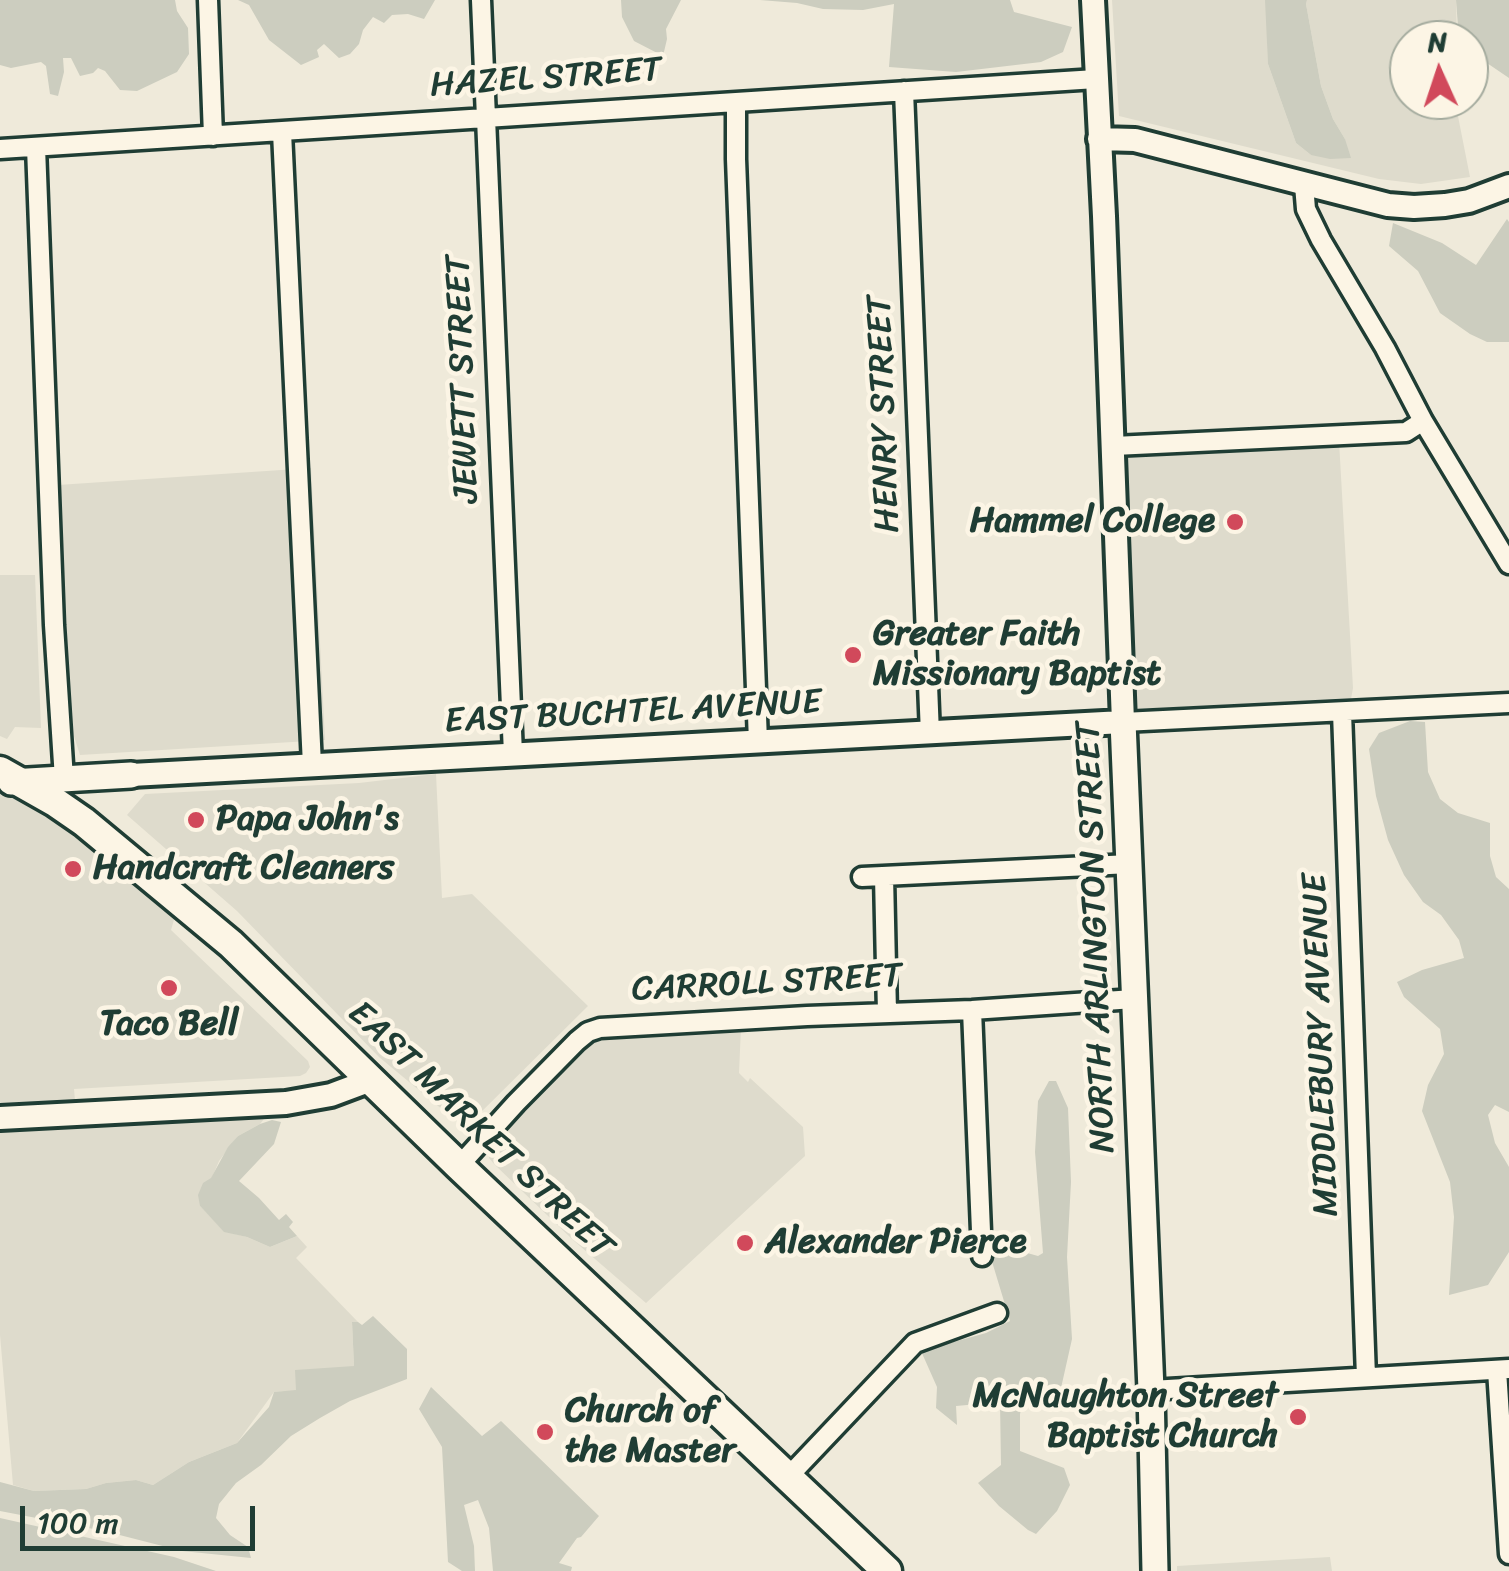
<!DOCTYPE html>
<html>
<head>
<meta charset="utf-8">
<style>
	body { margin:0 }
	#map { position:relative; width:1509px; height:1571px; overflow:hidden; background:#efeada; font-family:Sriracha,sans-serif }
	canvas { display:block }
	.north { position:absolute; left:1389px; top:20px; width:100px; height:100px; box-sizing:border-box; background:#fcf5e5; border:2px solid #a4ab9e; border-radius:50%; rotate:357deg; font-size:28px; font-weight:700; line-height:40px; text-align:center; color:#1f3d34 }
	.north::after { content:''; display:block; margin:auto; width:35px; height:45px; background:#d1495b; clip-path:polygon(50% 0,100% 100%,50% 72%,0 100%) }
	.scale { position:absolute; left:20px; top:1506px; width:235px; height:45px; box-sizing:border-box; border:5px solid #1f3d34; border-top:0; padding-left:12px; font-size:30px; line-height:35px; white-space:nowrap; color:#1f3d34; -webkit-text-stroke:8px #fcf5e5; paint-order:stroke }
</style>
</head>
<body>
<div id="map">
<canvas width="1509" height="1571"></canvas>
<div class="north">N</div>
<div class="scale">100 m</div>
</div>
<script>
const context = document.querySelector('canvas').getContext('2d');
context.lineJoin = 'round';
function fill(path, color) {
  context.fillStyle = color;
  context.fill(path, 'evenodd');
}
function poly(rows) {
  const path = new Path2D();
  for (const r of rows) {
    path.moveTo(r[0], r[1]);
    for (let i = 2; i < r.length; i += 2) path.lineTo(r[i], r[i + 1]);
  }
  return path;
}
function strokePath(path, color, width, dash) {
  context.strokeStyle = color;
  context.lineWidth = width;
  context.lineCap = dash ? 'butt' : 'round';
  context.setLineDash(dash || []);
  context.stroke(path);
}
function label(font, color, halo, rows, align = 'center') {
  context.font = font + ' Sriracha,sans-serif';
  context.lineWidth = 9;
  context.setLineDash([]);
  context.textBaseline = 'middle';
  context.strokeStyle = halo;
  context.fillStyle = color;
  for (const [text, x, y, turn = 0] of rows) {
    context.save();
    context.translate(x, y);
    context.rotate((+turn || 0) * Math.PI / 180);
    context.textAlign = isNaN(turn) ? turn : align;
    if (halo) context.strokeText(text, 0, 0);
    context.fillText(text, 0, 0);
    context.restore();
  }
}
fill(poly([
	[1112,0,1267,0,1268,64,1296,143,1311,155,1345,139,1333,119,1321,86,1306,4,1307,0,1456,0,1457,37,1409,40,1409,100,1455,101,1470,177,1421,184,1379,179,1119,116],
	[1339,441,1353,688,1351,699,1135,709,1122,463,1132,454,1151,449],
	[311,468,325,740,80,755,72,730,58,485],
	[0,575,35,575,41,728,15,727,7,739,0,736],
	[436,774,442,898,472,894,588,1006,469,1124,461,1125,379,1057,237,911,127,815,145,794,359,783],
	[15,786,178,906,171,930,308,1061,310,1067,306,1073,300,1076,74,1089,76,1112,0,1116,0,787],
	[741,1027,739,1073,748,1082,750,1078,803,1127,805,1156,646,1303,573,1240,495,1165,489,1158,490,1149,586,1043,625,1033],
	[267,1115,260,1124,238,1136,219,1161,200,1206,224,1231,247,1237,270,1247,297,1236,307,1247,296,1258,358,1322,352,1323,354,1366,296,1391,274,1392,237,1443,189,1462,153,1485,136,1480,106,1483,86,1489,34,1491,13,1485,0,1335,0,1126],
	[1330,1557,1332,1571,1177,1571,1177,1566]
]), '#dedbcc');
fill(poly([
	[0,0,175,0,177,11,188,28,189,54,177,72,137,91,120,90,105,71,98,68,93,73,80,76,71,58,63,58,64,72,58,96,50,94,46,66,41,62,11,68,0,65],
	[238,0,435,0,424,19,408,14,392,15,384,23,373,17,363,30,359,44,350,54,339,58,324,44,317,50,319,57,301,65,269,40,249,5],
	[621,0,681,0,666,29,667,39,663,56,634,41,622,17],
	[760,0,1010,0,1014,12,1072,27,1063,52,1041,62,956,72,889,67,894,4,863,10,823,9,797,3],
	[1265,0,1307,0,1306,4,1321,86,1333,119,1345,139,1351,158,1330,159,1311,155,1296,143,1268,64],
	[1456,0,1509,0,1509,78,1484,61,1469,56,1469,40,1459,40],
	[1507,219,1509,222,1509,342,1487,342,1470,334,1440,313,1418,271,1389,246,1393,223,1442,243,1476,265],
	[1410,721,1425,722,1428,772,1440,799,1458,813,1490,823,1490,856,1496,877,1509,889,1509,1112,1495,1105,1488,1115,1495,1143,1509,1167,1509,1252,1488,1285,1449,1295,1454,1217,1450,1182,1422,1111,1428,1085,1444,1054,1440,1029,1404,997,1397,982,1422,970,1464,958,1459,940,1441,915,1423,902,1404,875,1388,840,1376,796,1369,749,1379,733],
	[1049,1081,1056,1081,1068,1108,1071,1182,1067,1257,1072,1339,1059,1397,1023,1401,1020,1414,1020,1451,1064,1468,1070,1485,1057,1511,1036,1534,1028,1530,999,1506,978,1483,1001,1465,1000,1402,956,1406,957,1425,936,1408,937,1387,921,1351,986,1333,1010,1321,990,1255,1006,1237,1020,1251,1038,1256,1043,1253,1035,1152,1038,1101],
	[272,1120,281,1122,274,1144,239,1181,259,1198,279,1220,286,1214,293,1222,289,1227,297,1236,270,1247,247,1237,224,1232,200,1206,198,1195,203,1183,211,1178,228,1147,238,1136,260,1124],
	[373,1316,407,1349,407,1379,350,1401,320,1418,291,1436,261,1465,236,1483,219,1504,216,1518,230,1535,248,1547,251,1558,182,1551,104,1531,0,1511,0,1482,34,1491,86,1489,106,1483,136,1480,153,1485,189,1462,237,1443,269,1407,274,1392,296,1390,295,1370,354,1366,352,1322,358,1322,362,1325],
	[431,1387,482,1436,501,1421,599,1516,581,1537,577,1538,559,1563,572,1567,571,1571,493,1571,489,1528,478,1500,464,1505,474,1546,475,1571,462,1571,448,1562,442,1447,419,1409],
	[0,1518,174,1557,216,1571,0,1571]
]), '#cccdbf');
const minor = poly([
	[208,0,213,136],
	[481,0,513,754],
	[904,91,930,734],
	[736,103,736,159,758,742],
	[282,132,312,765],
	[36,147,54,625,64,779],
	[0,149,1096,79],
	[1304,185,1306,209,1321,240,1385,348,1423,421,1509,564],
	[1114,446,1406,432,1423,421],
	[1342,712,1366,1377],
	[1123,722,1509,703],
	[884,876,887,1013],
	[862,877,1130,864],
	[972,1010,982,1256],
	[459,1166,516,1103,577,1041,588,1032,600,1028,807,1016,972,1010,1134,999],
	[1497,1370,1509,1554],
	[1151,1390,1509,1369],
	[788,1477,915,1343,997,1313]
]);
const tertiary = poly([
	[1099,139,1135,140,1388,205,1414,207,1445,205,1469,201,1509,186],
	[131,775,1123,722,1104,216,1093,0],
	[0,1118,286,1103,331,1095,371,1080]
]);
const secondary = poly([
	[1123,722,1151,1390,1155,1571],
	[11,782,131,775]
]);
const primary = poly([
	[0,771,55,802,84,822,231,944,459,1166,887,1571]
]);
strokePath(minor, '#1f3d34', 25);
strokePath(tertiary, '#1f3d34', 30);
strokePath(secondary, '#1f3d34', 32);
strokePath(primary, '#1f3d34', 35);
strokePath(minor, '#fcf5e5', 18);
strokePath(tertiary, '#fcf5e5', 22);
strokePath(secondary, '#fcf5e5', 25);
strokePath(primary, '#fcf5e5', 28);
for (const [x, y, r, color] of [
	[1235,522,10,"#d1495b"],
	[853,655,10,"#d1495b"],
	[196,820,10,"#d1495b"],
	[73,869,10,"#d1495b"],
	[169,988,10,"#d1495b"],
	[745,1243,10,"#d1495b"],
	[1298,1417,10,"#d1495b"],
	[545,1432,10,"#d1495b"]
]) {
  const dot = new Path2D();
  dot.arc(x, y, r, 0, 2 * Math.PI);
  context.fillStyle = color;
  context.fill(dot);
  strokePath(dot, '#fcf5e5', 4);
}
label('35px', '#1f3d34', '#fcf5e5', [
	["HAZEL STREET",546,79,-4],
	["JEWETT STREET",464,379,-92],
	["HENRY STREET",885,414,-92],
	["EAST BUCHTEL AVENUE",633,713,-3],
	["NORTH ARLINGTON STREET",1097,937,-92],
	["CARROLL STREET",767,984,-3],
	["MIDDLEBURY AVENUE",1322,1045,-92],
	["EAST MARKET STREET",480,1131,44]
]);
label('bold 35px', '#1f3d34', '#fcf5e5', [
	["Hammel College",1215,522,"right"],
	["Greater Faith",873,635],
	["Missionary Baptist",873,675],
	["Papa John's",216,820],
	["Handcraft Cleaners",93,869],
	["Taco Bell",169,1025,"center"],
	["Alexander Pierce",765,1243],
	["McNaughton Street",1278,1397,"right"],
	["Baptist Church",1278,1437,"right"],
	["Church of",565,1412],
	["the Master",565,1452]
], 'left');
</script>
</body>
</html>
